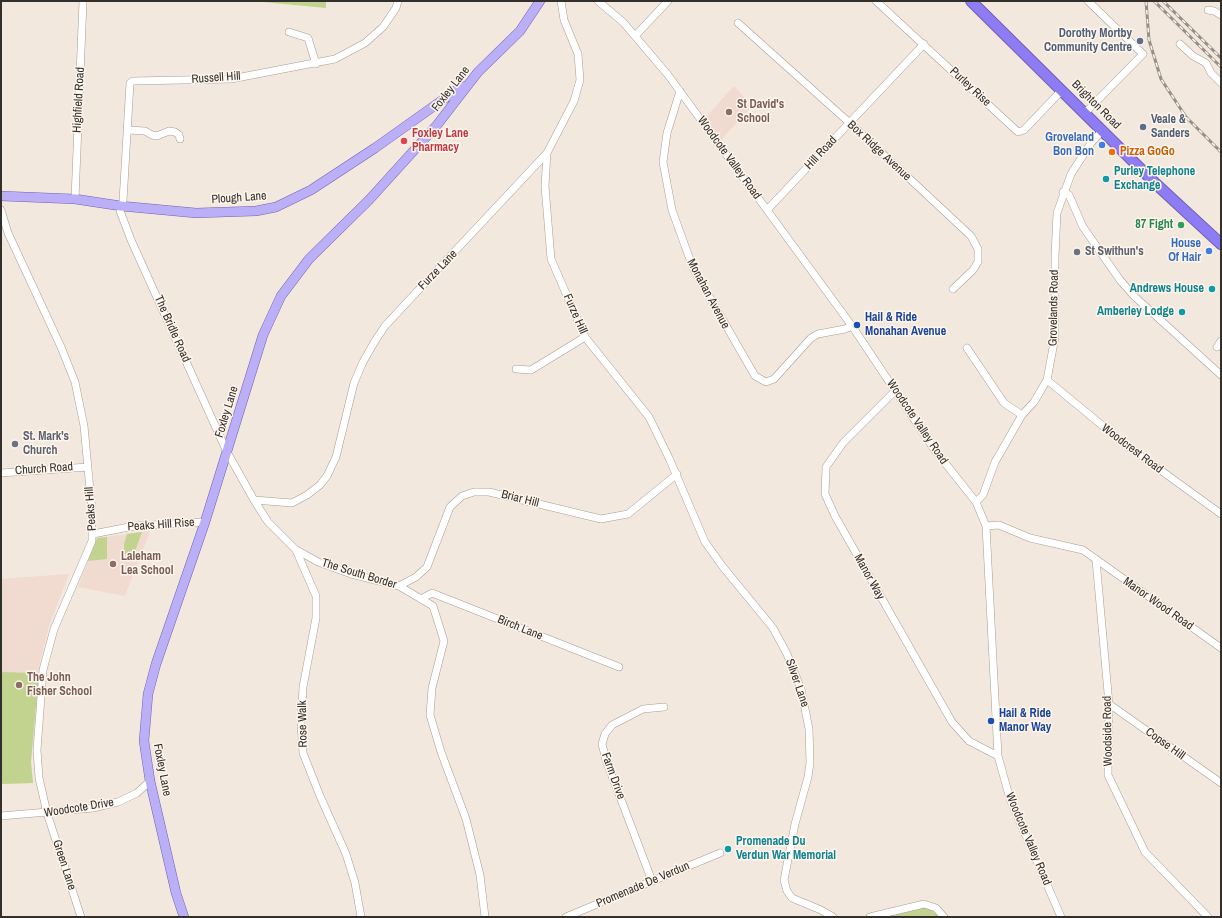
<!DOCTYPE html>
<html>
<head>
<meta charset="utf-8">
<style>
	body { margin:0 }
	#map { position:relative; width:1222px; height:918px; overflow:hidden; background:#f2e8dd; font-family:"Archivo Narrow",sans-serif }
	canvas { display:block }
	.frame { position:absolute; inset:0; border:2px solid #332f2b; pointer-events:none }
</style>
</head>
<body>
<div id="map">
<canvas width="1222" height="918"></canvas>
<div class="frame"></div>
</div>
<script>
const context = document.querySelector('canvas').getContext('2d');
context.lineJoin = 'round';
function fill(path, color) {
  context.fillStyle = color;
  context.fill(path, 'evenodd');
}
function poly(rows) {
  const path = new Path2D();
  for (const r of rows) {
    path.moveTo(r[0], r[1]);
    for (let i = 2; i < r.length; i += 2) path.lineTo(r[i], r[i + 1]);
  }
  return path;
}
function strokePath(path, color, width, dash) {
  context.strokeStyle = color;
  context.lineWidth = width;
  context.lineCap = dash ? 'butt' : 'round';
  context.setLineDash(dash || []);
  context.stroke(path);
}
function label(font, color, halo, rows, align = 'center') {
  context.font = font + ' "Archivo Narrow",sans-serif';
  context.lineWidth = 3;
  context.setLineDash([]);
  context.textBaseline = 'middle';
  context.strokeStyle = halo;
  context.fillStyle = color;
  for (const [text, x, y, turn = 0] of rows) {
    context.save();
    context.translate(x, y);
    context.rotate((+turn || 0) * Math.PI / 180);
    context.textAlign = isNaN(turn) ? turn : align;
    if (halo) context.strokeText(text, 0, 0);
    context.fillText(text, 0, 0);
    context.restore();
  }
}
fill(poly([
	[734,86,752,106,721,140,705,118],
	[150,531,125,596,78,587,97,538],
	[69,574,49,626,40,662,35,698,31,762,33,783,1,784,1,579]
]), '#f1dacf');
fill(poly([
	[252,1,326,1,326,8],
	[142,532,134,554,124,554,124,544,127,534],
	[107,537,107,559,88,561,97,538],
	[1,672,39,673,31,762,33,783,1,784],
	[922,907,931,909,939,917,880,917]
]), '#c2d390');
const minor = poly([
	[398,1,396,8,383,27,365,43,335,59,231,79,133,81,130,83,123,201,120,211,131,240,227,452,254,500,268,522,295,549,318,562,351,574,399,586,433,606,444,641,432,688,430,715,441,752,466,819,480,875,485,917],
	[598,1,623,22,668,75,852,326,934,449,976,502,986,526,998,756,1010,799,1061,917],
	[876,1,1018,132,1024,130,1062,90],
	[1208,10,1214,11,1221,15],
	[738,23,852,125,971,236,978,249,978,262,973,270,953,289],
	[289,32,308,38,316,64],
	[635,36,668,1],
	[1180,44,1193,56,1206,63,1211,73,1221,83],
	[680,91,667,133,663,162,672,210,693,268,755,376,766,382,774,379,811,338,818,334,845,329,852,326],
	[1085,113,1143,54,1088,1],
	[128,130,145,131,152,135,157,136,169,131,175,132,179,135,180,139],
	[547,153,545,186,551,259,585,337,649,417,669,458,705,542,723,567,773,628,787,654,801,689,809,729,810,763,808,777,795,824,784,880,787,891,792,898,821,910,833,917],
	[1063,192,1069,195,1083,227,1120,280,1134,296,1221,375],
	[75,199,83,1],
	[1,210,8,233,61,347,75,382,84,426,92,511,92,541,54,629,43,670,37,750,39,778,47,813,81,917],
	[767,210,924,44],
	[1217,347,1221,341],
	[967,348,1004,403,1022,415],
	[516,369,531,370,585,337],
	[1047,380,1126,445,1221,514],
	[896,390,843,443,826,467,825,494,835,516,952,722,969,741,998,756],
	[1,473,88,467],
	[254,500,292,503,307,495,320,485,327,476,336,457,354,383,363,362,375,341,385,326,411,298,547,153,574,101,580,80,578,54,564,20,561,1],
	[976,502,983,495,995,462,1022,415,1034,402,1047,380,1055,337,1055,256,1057,213,1071,174,1091,143,1103,130],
	[986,526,999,525,1030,538,1083,550,1221,648],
	[93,534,134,526,205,522],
	[296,550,316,596,316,618,303,687,301,724,303,753,320,796,346,854,355,883,361,917],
	[1096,560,1109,704,1108,775,1145,852,1208,917],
	[399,586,416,577,427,567,450,507,462,496,474,492,489,492,601,519,628,514,677,474],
	[421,599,432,593,619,667],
	[1109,704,1221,783],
	[1,816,93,808,118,802,137,793,150,781],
	[652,881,606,760,602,744,605,734,612,725,643,709,664,707],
	[566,917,720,853],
	[870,917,924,904,936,908,944,917]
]);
const major = poly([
	[1,196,75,199,121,206,196,213,256,211,276,207,311,190,375,148,458,89,466,86],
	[184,917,176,893,150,781,144,741,148,694,156,664,205,522,263,335,281,296,309,259,369,200,437,125,478,72,520,31,540,1]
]);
const highway = poly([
	[971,1,1156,184,1221,244]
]);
strokePath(minor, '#a79d93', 8);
strokePath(major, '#6e61ae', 10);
strokePath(highway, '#6e61ae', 12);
strokePath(minor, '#fff', 7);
strokePath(major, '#bbb0f8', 9);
strokePath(highway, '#8e7cf4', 10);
const rail = poly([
	[1146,1,1149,40,1161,79,1186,117,1221,152],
	[1154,1,1221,67],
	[1163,1,1221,58]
]);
strokePath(rail, '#968f88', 3);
strokePath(rail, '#fef5ed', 1.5, [4.5]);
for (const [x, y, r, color] of [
	[1140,41,4,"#5c6f8a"],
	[729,112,4,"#8d6e63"],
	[1143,127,4,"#5c6f8a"],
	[404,141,4,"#e0444e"],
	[1102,145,4,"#3f7fe0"],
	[1112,152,4,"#e8710a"],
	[1106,179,4,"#0f9aa8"],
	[1181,225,4,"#2e9e5b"],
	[1209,251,4,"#3f7fe0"],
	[1077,252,4,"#6b7280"],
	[1212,289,4,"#0f9aa8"],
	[1182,312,4,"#0f9aa8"],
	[857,325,4,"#1a4fb4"],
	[15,444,4,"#6b7280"],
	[113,564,4,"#8d6e63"],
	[19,685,4,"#8d6e63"],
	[991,721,4,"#1a4fb4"],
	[728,849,4,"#0f9aa8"]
]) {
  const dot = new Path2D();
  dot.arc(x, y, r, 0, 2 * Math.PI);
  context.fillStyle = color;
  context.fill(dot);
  strokePath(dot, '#fef5ed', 1.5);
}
label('bold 12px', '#4e5e75', '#fef5ed', [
	["Dorothy Mortby",1132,34],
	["Community Centre",1132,48],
	["Veale &",1151,120,"left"],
	["Sanders",1151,134,"left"]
], 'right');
label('12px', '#332f2b', '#fef5ed', [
	["Russell Hill",216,78,-4],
	["Purley Rise",970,87,43],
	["Foxley Lane",451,89,-52],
	["Highfield Road",79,100,-87],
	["Brighton Road",1096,105,45],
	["Box Ridge Avenue",879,151,43],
	["Hill Road",821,153,-47],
	["Woodcote Valley Road",729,158,54],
	["Plough Lane",239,198,-4],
	["Furze Lane",438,270,-46],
	["Monahan Avenue",708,294,62],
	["Grovelands Road",1054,308,-89],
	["Furze Hill",575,314,66],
	["The Bridle Road",172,329,66],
	["Foxley Lane",227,412,-73],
	["Woodcote Valley Road",917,422,56],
	["Woodcrest Road",1132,449,37],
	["Church Road",44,469,-4],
	["Briar Hill",520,499,14],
	["Peaks Hill",91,509,-94],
	["Peaks Hill Rise",161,525,-4],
	["The South Border",359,574,17],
	["Manor Way",869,577,61],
	["Manor Wood Road",1158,604,35],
	["Birch Lane",520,628,22],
	["Silver Lane",797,683,71],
	["Rose Walk",303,724,-91],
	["Woodside Road",1108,731,-91],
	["Copse Hill",1165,744,36],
	["Foxley Lane",162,770,79],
	["Farm Drive",613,776,70],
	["Woodcote Drive",79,808,-9],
	["Woodcote Valley Road",1028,839,67],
	["Green Lane",64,865,72],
	["Promenade De Verdun",643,885,-23]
]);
label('bold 12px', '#785e54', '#fef5ed', [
	["St David's",737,105],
	["School",737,119],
	["Laleham",121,557],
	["Lea School",121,571],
	["The John",27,678],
	["Fisher School",27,692]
], 'left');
label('bold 12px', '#be3a42', '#fef5ed', [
	["Foxley Lane",412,134],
	["Pharmacy",412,148]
], 'left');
label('bold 12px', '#366cbe', '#fef5ed', [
	["Groveland",1094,138],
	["Bon Bon",1094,152],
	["House",1201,244],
	["Of Hair",1201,258]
], 'right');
label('bold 12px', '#c56008', '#fef5ed', [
	["Pizza GoGo",1120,152]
], 'left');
label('bold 12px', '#0d838f', '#fef5ed', [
	["Purley Telephone",1114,172],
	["Exchange",1114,186],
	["Andrews House",1204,289,"right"],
	["Amberley Lodge",1174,312,"right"],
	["Promenade Du",736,842],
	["Verdun War Memorial",736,856]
], 'left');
label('bold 12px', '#27864d', '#fef5ed', [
	["87 Fight",1173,225]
], 'right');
label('bold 12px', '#5b616d', '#fef5ed', [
	["St Swithun's",1085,252],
	["St. Mark's",23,437],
	["Church",23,451]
], 'left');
label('bold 12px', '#164399', '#fef5ed', [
	["Hail & Ride",865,318],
	["Monahan Avenue",865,332],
	["Hail & Ride",999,714],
	["Manor Way",999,728]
], 'left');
</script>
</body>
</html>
